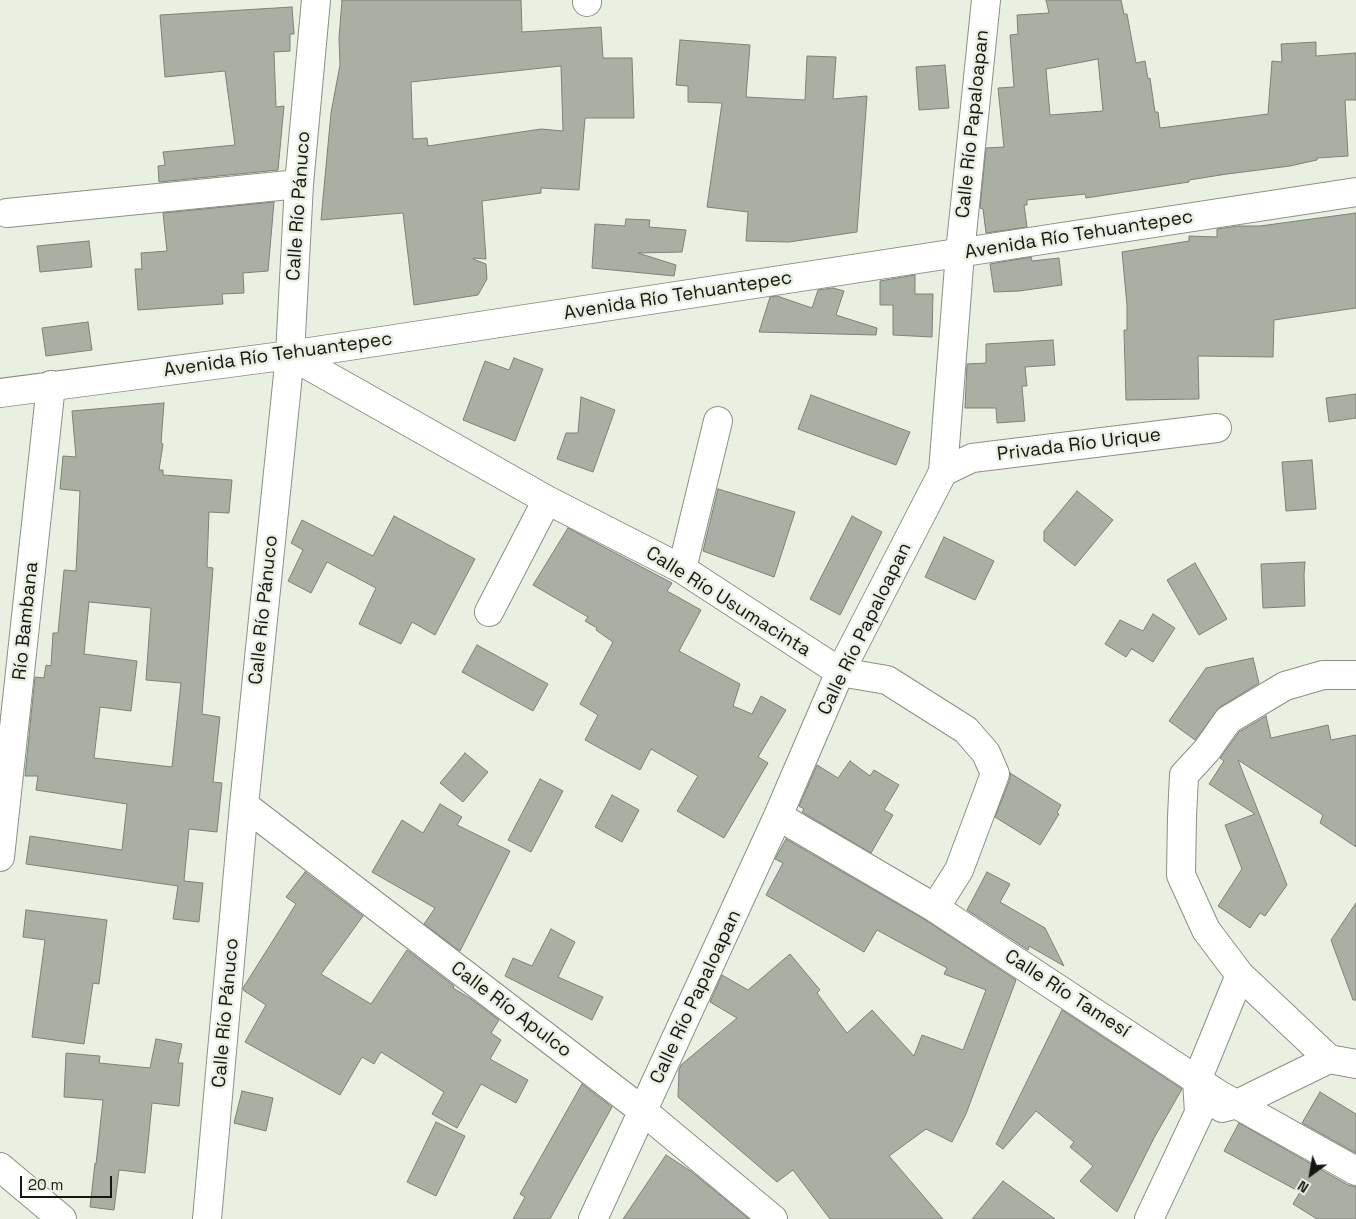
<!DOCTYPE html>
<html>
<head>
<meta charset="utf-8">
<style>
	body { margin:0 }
	#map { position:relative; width:1356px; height:1219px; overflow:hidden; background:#e9f0e2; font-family:"Space Grotesk",sans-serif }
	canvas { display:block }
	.north { position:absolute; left:1286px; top:1149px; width:50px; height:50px; -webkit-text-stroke:4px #e9f0e2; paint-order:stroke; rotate:212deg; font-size:14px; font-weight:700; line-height:20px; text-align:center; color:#151712 }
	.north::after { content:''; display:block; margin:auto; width:18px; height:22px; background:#151712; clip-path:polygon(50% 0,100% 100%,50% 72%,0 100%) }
	.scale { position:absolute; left:20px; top:1176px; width:92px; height:22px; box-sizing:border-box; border:2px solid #151712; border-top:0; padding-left:6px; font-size:15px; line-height:18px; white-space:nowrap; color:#151712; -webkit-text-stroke:4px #e9f0e2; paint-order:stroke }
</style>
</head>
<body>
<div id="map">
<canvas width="1356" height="1219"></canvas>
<div class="north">N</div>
<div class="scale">20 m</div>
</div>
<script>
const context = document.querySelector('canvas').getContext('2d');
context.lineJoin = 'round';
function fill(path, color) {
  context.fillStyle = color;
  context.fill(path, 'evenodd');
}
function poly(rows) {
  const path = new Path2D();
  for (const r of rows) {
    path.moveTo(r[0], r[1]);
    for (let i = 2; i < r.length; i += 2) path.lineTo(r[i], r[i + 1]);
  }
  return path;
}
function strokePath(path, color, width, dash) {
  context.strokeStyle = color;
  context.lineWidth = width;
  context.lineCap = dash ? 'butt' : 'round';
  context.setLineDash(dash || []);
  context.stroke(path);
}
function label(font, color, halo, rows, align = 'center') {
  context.font = font + ' "Space Grotesk",sans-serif';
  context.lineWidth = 5;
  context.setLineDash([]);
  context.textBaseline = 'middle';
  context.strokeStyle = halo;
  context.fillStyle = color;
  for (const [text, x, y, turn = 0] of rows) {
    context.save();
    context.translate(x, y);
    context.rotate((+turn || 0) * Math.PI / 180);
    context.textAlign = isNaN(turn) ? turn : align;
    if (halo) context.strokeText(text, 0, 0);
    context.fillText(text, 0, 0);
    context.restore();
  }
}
const building = poly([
	[342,0,521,0,522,32,601,27,603,58,632,58,634,118,585,118,579,190,541,188,541,193,482,201,486,259,473,258,473,259,486,264,487,279,478,295,414,305,403,213,321,220,331,113,340,65,339,38,342,0],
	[561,66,563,131,541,129,428,146,427,138,413,139,411,82,561,66],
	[1046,0,1121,0,1124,14,1127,14,1136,63,1145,61,1148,79,1150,78,1155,112,1158,112,1160,128,1268,114,1272,61,1282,62,1281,44,1316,42,1316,56,1356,53,1356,100,1345,100,1348,156,1317,158,1317,160,1290,166,1227,174,1189,180,1189,182,1086,198,1085,194,1027,200,1027,205,1024,205,1027,227,986,233,983,209,980,208,986,148,1004,147,998,88,1014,87,1010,35,1018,34,1017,15,1049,13,1046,0],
	[1098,59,1103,111,1050,115,1046,69,1098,59],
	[292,7,294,34,290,34,290,51,274,52,276,107,284,106,278,170,159,182,158,166,165,165,163,152,235,145,225,71,165,77,160,15,292,7],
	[680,40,750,45,746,97,805,100,807,56,836,57,833,99,867,96,857,232,789,242,746,241,748,212,707,207,722,103,688,102,688,86,676,85,680,40],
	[945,65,949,108,919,110,916,67,945,65],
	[274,202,268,271,243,273,244,293,222,294,223,304,138,310,135,269,142,269,141,253,167,251,163,213,274,202],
	[1356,213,1356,308,1274,320,1273,357,1198,356,1199,399,1126,400,1124,330,1127,330,1127,305,1122,252,1189,241,1189,236,1217,237,1217,229,1238,226,1260,226,1356,213],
	[626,219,650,220,649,227,686,230,682,252,638,253,676,265,674,276,592,268,595,224,625,226,626,219],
	[89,241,92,267,40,272,37,246,89,241],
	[1031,257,1032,261,1059,258,1062,285,1019,291,994,292,990,264,1031,257],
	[915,275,915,294,933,294,932,337,893,335,893,305,880,305,880,281,915,275],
	[833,288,844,291,836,315,877,328,876,335,759,332,770,297,777,296,812,308,818,290,833,288],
	[88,322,92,350,46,356,42,328,88,322],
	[1053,340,1055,365,1025,367,1027,386,1022,386,1025,421,997,423,996,408,965,408,967,364,986,363,986,344,1053,340],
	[514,358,543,369,515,441,463,420,485,361,509,370,514,358],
	[1356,394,1356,418,1329,422,1326,398,1356,394],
	[811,395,910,432,896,465,798,429,811,395],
	[581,397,615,410,593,472,557,459,566,433,578,433,581,397],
	[164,403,161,443,163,444,159,470,163,470,163,475,232,480,229,513,209,512,207,567,213,568,202,714,220,717,213,782,222,783,217,832,189,829,184,881,203,883,199,922,173,919,178,886,26,864,30,836,122,850,127,804,36,790,38,776,25,776,35,677,44,678,46,665,51,666,53,633,58,633,64,570,76,571,80,491,60,489,63,456,76,457,72,411,164,403],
	[89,602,151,608,146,680,181,683,172,767,94,758,100,707,131,711,137,661,84,654,89,602],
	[1312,460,1316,509,1286,511,1282,462,1312,460],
	[718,489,795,512,774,577,703,551,718,489],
	[1077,491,1113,520,1075,566,1044,541,1044,531,1077,491],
	[394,516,475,559,435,635,412,622,401,644,359,624,376,588,327,562,311,593,288,581,303,550,291,543,302,520,373,556,394,516],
	[852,516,882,532,840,615,810,599,852,516],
	[568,528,672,583,667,591,701,610,679,651,740,684,733,706,752,714,761,696,786,710,758,757,768,763,724,838,677,811,698,776,651,749,640,770,585,740,598,715,580,704,613,642,596,630,597,628,585,621,588,617,533,585,568,528],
	[944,537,994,561,975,600,925,577,944,537],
	[1305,562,1304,575,1305,606,1263,608,1261,564,1305,562],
	[1195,563,1227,619,1199,635,1167,580,1195,563],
	[1153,614,1175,628,1153,662,1132,649,1132,648,1126,657,1105,644,1120,620,1143,631,1153,614],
	[477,645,548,684,533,711,462,672,477,645],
	[1253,658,1259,683,1220,707,1195,740,1169,721,1206,668,1253,658],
	[1266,716,1271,738,1328,725,1331,740,1356,735,1356,847,1320,823,1323,815,1238,760,1287,885,1265,916,1260,913,1250,928,1218,906,1242,869,1225,825,1255,814,1209,784,1224,761,1220,758,1239,732,1266,716],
	[465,753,488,772,463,802,440,783,465,753],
	[850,761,870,776,874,770,899,785,884,810,893,815,871,853,802,812,804,809,799,806,817,765,838,778,850,761],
	[1010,773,1061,805,1057,813,1059,814,1040,845,995,817,1010,779,1010,773],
	[540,779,563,791,531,852,508,840,540,779],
	[612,795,639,810,622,842,595,827,612,795],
	[440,804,462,817,457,825,510,851,460,951,424,924,435,908,372,872,402,820,423,833,440,804],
	[786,839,927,921,1016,980,966,1114,952,1142,926,1129,889,1156,943,1219,830,1219,793,1170,777,1182,678,1097,679,1070,681,1065,737,1018,710,1002,722,975,748,990,790,954,820,990,817,993,847,1033,872,1010,914,1056,922,1035,963,1050,986,990,944,974,947,968,877,930,864,952,766,895,783,863,775,859,786,839],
	[305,872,363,916,321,974,371,1004,407,950,454,986,453,988,471,999,499,1020,491,1033,501,1040,490,1059,528,1080,516,1103,481,1084,457,1128,432,1114,444,1092,381,1052,374,1064,362,1057,340,1095,245,1042,266,1005,243,990,243,988,296,904,286,897,305,872],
	[987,872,1010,884,1000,902,1045,928,1064,966,1029,946,1028,950,967,910,987,872],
	[1356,903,1356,1000,1353,1000,1331,940,1356,903],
	[26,910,107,920,99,984,93,983,84,1044,32,1037,45,940,23,937,26,910],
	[551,929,575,942,558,977,603,997,592,1020,505,976,513,958,532,966,551,929],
	[1062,1010,1182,1089,1154,1138,1117,1212,1080,1181,1093,1166,1070,1147,1074,1142,1036,1111,1003,1149,996,1144,1062,1010],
	[156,1039,182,1044,178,1063,183,1063,179,1106,152,1103,145,1173,119,1170,114,1210,90,1207,95,1163,96,1164,103,1100,64,1097,66,1053,100,1056,99,1063,150,1068,156,1039],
	[582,1084,612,1107,550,1219,513,1219,525,1197,520,1194,582,1084],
	[242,1091,273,1098,266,1131,234,1123,242,1091],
	[1320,1092,1356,1114,1356,1153,1302,1123,1320,1092],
	[436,1122,465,1136,436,1196,407,1182,436,1122],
	[1239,1123,1348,1185,1356,1187,1356,1219,1317,1219,1293,1204,1300,1192,1224,1151,1239,1123],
	[666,1155,692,1172,749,1219,623,1219,666,1155],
	[1003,1181,1055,1219,972,1219,1003,1181]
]);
fill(building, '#a9afa2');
strokePath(building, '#7c8276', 1);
const minor = poly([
	[587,2,587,0],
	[7,213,299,184],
	[290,355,547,500,682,569,840,672,887,680,966,730,986,753,995,774,959,870,935,908],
	[0,393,290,355,1356,192],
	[943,472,972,458,1217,428],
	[682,569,718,421],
	[489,612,547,500],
	[1356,675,1323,675,1285,686,1228,720,1207,750,1184,775,1182,817,1181,875,1206,930,1240,975,1329,1059,1356,1064],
	[244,805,643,1111,773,1219],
	[778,816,935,908,1218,1094,1356,1171],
	[0,857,51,385],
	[1222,1108,1237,1104,1329,1059],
	[0,1167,62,1219],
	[207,1219,244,805,290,355,299,184,316,0],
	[593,1219,778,816,840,672,943,472,960,253,986,0],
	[1149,1219,1199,1113,1197,1080,1240,975]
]);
strokePath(minor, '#8a9184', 30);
strokePath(minor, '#fff', 28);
label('19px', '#151712', '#e9f0e2', [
	["Calle Río Papaloapan",973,124,-84],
	["Calle Río Pánuco",299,206,-86],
	["Avenida Río Tehuantepec",1079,235,-9],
	["Avenida Río Tehuantepec",678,296,-9],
	["Avenida Río Tehuantepec",278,355,-8],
	["Privada Río Urique",1079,445,-7],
	["Calle Río Usumacinta",728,602,32],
	["Calle Río Pánuco",264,610,-84],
	["Río Bambana",26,621,-84],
	["Calle Río Papaloapan",865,629,-64],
	["Calle Río Tamesí",1067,994,33],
	["Calle Río Papaloapan",696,997,-65],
	["Calle Río Apulco",511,1010,37],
	["Calle Río Pánuco",226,1013,-85]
]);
</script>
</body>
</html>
